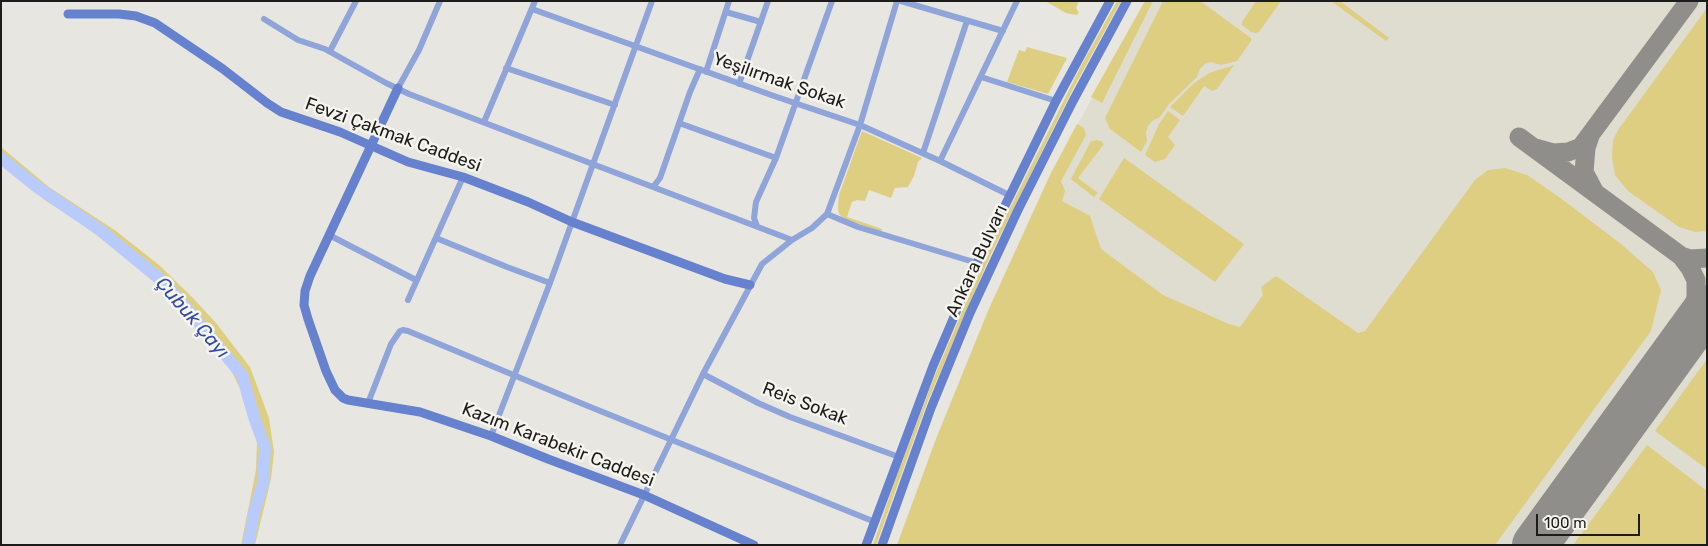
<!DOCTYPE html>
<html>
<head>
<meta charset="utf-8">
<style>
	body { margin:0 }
	#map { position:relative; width:1708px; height:546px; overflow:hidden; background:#e7e6e1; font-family:Rubik,sans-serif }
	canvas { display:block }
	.frame { position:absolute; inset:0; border:2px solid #1c1c1a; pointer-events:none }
	.scale { position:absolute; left:1536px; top:514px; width:104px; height:22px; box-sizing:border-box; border:2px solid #1c1c1a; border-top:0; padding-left:6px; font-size:15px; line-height:18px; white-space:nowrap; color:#1c1c1a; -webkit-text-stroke:4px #f5f4ee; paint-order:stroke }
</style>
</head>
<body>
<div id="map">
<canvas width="1708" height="546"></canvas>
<div class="frame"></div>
<div class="scale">100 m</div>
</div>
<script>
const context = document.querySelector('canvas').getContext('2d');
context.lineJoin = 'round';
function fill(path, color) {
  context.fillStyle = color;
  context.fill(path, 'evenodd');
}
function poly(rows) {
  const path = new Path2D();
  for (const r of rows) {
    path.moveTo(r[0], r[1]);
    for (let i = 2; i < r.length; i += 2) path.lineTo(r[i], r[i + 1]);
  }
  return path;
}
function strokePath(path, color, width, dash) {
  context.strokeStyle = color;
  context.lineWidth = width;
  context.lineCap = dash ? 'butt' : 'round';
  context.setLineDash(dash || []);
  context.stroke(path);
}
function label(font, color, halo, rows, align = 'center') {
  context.font = font + ' Rubik,sans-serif';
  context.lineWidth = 5;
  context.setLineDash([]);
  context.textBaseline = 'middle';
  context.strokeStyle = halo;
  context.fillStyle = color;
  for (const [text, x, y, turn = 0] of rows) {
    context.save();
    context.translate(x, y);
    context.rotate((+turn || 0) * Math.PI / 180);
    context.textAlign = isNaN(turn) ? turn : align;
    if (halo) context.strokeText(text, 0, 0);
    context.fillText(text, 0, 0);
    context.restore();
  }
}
fill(poly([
	[1145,1,1707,1,1707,545,897,545,936,439,988,311,1050,175]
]), '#dfddd0');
fill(poly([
	[1045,1,1079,1,1076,8,1079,13,1076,15,1066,13],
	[1117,1,1121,1,1073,89,991,254,927,403,876,545,873,545,896,478,935,375,987,254,1082,64],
	[1145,1,1153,1,1102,103,1091,97],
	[1163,1,1200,1,1251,38,1251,41,1237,61,1221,65,1211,62,1205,64,1200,69,1197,77,1169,104,1160,117,1152,121,1148,126,1146,133,1147,141,1141,152,1110,129,1105,118],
	[1256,1,1281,1,1259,32,1255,33,1251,32,1242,25,1242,22],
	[1331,1,1340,1,1389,38,1386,41],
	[1707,8,1707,231,1695,232,1679,227,1628,191,1615,175,1612,158,1613,140,1618,130],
	[1027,47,1067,58,1048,94,1007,82,1019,50,1025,52],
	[1234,65,1217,89,1212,91,1204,86,1183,116,1170,107,1193,84,1209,73],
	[1168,111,1180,120,1168,137,1175,145,1165,159,1155,162,1145,155,1159,124],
	[1077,124,1084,128,1086,135,1061,181,1065,191,1062,201,1090,216,1101,249,1163,295,1229,324,1240,327,1263,295,1261,287,1276,276,1358,333,1365,331,1475,180,1488,170,1505,168,1527,175,1559,197,1621,244,1653,272,1661,290,1651,331,1495,545,897,545,936,439,988,311,1050,175],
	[862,131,922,158,918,162,914,176,908,187,895,188,891,198,869,190,865,201,857,200,852,202,847,217,882,229,881,232,844,219,839,214,838,208,839,195],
	[1097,140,1101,141,1104,144,1078,178,1098,193,1094,197,1071,179,1091,141],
	[1,147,49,187,116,231,159,265,192,297,216,323,250,367,269,418,274,452,271,479,255,545,241,545,256,470,257,440,255,427,247,403,231,370,181,307,148,273,71,216,46,201,1,164],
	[1124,158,1244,244,1215,282,1099,199],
	[1707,359,1707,469,1655,431],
	[1647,445,1707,491,1707,545,1573,545]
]), '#dece82');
strokePath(poly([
	[1,158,37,187,100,230,161,280,178,298,242,375,255,420,265,447,263,483,255,509,248,545]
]), '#b8cbfc', 12);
strokePath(poly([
	[1590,136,1586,148,1584,172,1594,191],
	[1519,137,1681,256],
	[1535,148,1553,153,1568,152,1581,147,1689,1],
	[1683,340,1695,311,1696,296,1696,280,1690,268,1681,256,1690,259,1707,258]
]), '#8f8e8b', 19);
strokePath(poly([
	[1535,545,1707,308]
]), '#8f8e8b', 46);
strokePath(poly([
	[901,1,1003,31],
	[532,9,774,96,860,125,940,161,1009,195],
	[726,12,761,22],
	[264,19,298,40,325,49,386,83,409,94,792,240],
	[330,51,356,1],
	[506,68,615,105],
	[706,72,729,1],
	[981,77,1056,101],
	[739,84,768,1],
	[398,88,419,50,440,1],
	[484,122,535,1],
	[679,123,776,158],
	[923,153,967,21],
	[940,161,1017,1],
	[653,187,660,178,690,92,700,69],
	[827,214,858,227,977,263],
	[757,226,754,218,756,202,776,158,832,1],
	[329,235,416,280],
	[436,238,507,267,550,283],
	[408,300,463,177],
	[703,374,758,403,790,417,899,457],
	[368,403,391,344,400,331,403,330,408,331,583,404,875,522],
	[491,436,550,283,652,1],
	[620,545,703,374,762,264,792,240,812,228,827,214,860,125,897,1]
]), '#8fa4d8', 6);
strokePath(poly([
	[68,14,119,14,136,16,155,23,223,69,267,103,281,112,340,132,408,162,463,177,528,202,572,222,725,279,750,285],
	[398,88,310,276,305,291,304,305,308,319,326,371,335,390,343,398,348,400,420,412,491,436,548,459,644,495,754,545],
	[866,545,933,366,977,263,1056,101,1110,1],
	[882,545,931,408,970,313,1018,210,1073,101,1127,1]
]), '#6681ce', 9);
label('18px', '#1c1c1a', '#f5f4ee', [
	["Yeşilırmak Sokak",779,81,19],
	["Fevzi Çakmak Caddesi",393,135,20],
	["Ankara Bulvarı",977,261,-65],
	["Reis Sokak",805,404,21],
	["Kazım Karabekir Caddesi",558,445,21]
]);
label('italic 19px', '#314aa4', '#f5f4ee', [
	["Çubuk Çayı",192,318,49]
]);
</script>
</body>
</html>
